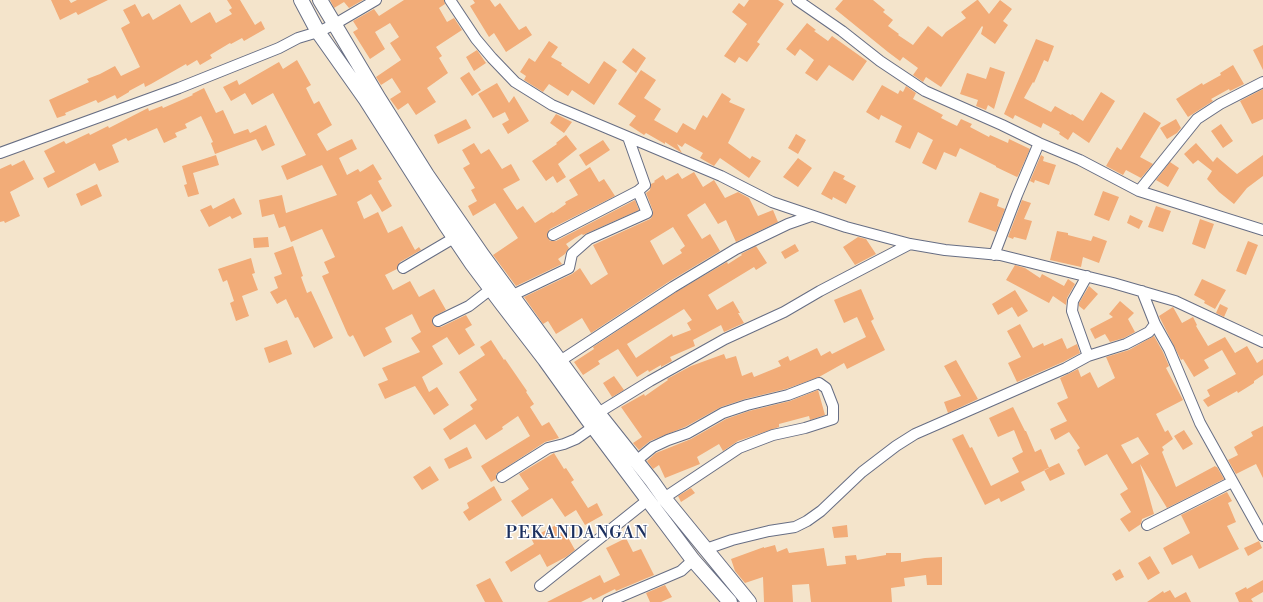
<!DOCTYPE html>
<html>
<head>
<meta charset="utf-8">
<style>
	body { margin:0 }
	canvas { display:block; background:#f4e4cb }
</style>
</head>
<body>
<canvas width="1263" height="602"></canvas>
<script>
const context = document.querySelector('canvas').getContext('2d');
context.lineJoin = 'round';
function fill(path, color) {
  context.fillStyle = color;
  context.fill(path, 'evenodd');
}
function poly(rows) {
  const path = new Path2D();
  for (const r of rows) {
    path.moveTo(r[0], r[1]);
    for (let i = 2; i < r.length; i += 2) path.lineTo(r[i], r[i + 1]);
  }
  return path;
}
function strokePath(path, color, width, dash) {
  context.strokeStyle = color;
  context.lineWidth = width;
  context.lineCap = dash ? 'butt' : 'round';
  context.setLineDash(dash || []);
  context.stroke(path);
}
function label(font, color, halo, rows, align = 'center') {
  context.font = font + ' "Libre Bodoni",serif';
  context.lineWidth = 3;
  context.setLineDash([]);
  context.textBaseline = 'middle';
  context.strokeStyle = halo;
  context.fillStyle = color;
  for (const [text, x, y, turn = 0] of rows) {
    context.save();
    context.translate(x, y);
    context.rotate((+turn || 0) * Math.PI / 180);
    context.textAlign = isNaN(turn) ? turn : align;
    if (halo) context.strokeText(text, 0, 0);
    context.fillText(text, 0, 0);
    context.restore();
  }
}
fill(poly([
	[51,0,69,0,71,3,77,0,108,0,78,15,76,12,60,20],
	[227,0,240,0,255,25,261,21,265,29,244,41,242,38,231,44,230,43,210,55,212,58,200,65,197,60,187,66,186,64,151,84,145,87,144,83,129,91,129,92,117,99,115,95,98,103,96,100,65,113,66,115,57,118,49,100,89,82,87,79,100,74,115,66,121,76,140,67,121,28,130,23,123,10,135,4,142,17,149,13,153,20,180,4,191,23,210,12,216,23,232,14,229,10,232,8],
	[330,0,363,0,349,8,344,2,334,8],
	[404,0,444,0,445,4,439,8,447,22,454,18,462,30,436,47,442,56,439,58,448,73,427,88,436,102,416,115,408,103,398,110,390,99,401,92,392,78,381,85,376,77,401,60,390,43,399,37,390,23,375,32,385,49,370,59,353,32,358,29,353,21,374,9,379,16],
	[473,0,490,0,495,7,500,3,519,30,526,26,532,35,506,52,494,33,489,37,470,6,475,3],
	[749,0,778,0,784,4,757,42,760,44,747,62,739,57,735,63,724,56,747,24,732,12,739,3,744,7],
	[843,0,873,0,885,10,883,12,893,20,888,26,899,34,898,35,913,45,928,26,942,37,946,32,966,18,961,12,977,0,978,0,989,14,1000,0,1012,9,1003,21,1008,25,995,44,981,34,983,27,982,26,941,87,926,77,923,82,913,75,918,68,903,57,900,61,888,52,835,9],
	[807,23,816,30,814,31,828,41,832,36,867,61,853,81,829,65,817,81,805,73,814,60,800,49,795,56,786,49],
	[1036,39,1054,46,1048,62,1044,60,1034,83,1033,82,1024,98,1051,112,1055,106,1071,115,1072,114,1083,121,1101,92,1115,101,1089,143,1073,132,1068,140,1059,134,1060,132,1043,123,1041,128,1015,115,1013,119,1004,114],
	[549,41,558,47,551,57,562,63,561,65,589,84,604,61,617,70,594,105,572,90,568,96,549,84,543,92,524,80,526,76,520,72,529,58,535,62],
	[1263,45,1263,70,1253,50],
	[633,48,646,58,636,73,622,62],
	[477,50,486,63,474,71,466,57],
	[297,60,311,85,306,88,314,104,319,101,332,125,317,134,327,151,352,139,357,149,339,158,347,175,358,169,360,172,373,164,382,179,378,181,392,206,382,212,371,194,357,202,364,219,378,212,388,233,402,226,415,250,419,247,421,250,400,262,397,269,385,275,393,290,410,281,419,297,434,289,446,310,433,317,432,321,434,326,441,327,466,315,472,325,465,329,475,345,459,355,447,337,432,346,443,364,422,377,429,392,437,387,449,405,434,415,415,386,385,399,378,384,388,380,382,368,420,352,411,338,421,332,412,314,385,328,392,342,364,357,353,335,350,337,348,335,322,276,329,273,324,262,335,257,322,229,291,242,285,226,279,228,274,214,262,217,259,200,282,195,286,213,337,195,322,165,287,180,281,166,306,155,273,93,252,105,245,93,231,101,223,87,237,80,239,85,279,62,283,69],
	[1233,65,1244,84,1230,91,1229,89,1211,99,1213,101,1188,117,1176,99,1202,83,1203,85,1221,75,1220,73],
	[990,67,1005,72,994,109,988,105,986,110,976,106,978,100,960,94,967,73,986,79],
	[641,70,656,80,644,98,661,109,654,120,677,133,683,123,695,130,703,115,707,118,722,93,731,99,729,102,745,109,728,143,750,159,752,156,761,161,749,178,720,158,714,166,700,158,703,153,685,143,682,147,677,144,682,153,665,142,665,144,646,133,644,135,629,125,636,116,618,104],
	[469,72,481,90,472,96,460,78],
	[497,83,509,103,514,96,529,121,508,134,502,124,509,120,505,112,493,118,478,94],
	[882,85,898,94,900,90,903,92,906,86,916,93,913,99,943,115,941,118,957,126,961,119,972,124,970,127,989,137,990,135,1008,143,1009,139,1030,149,1018,176,1017,177,996,167,996,166,960,148,956,157,944,152,936,170,922,163,933,140,918,132,910,149,895,142,902,126,881,115,879,120,866,112],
	[204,88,216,113,223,110,234,134,248,129,250,133,266,125,275,145,262,151,256,139,215,154,211,143,213,142,201,116,185,124,187,128,175,133,177,137,164,143,157,128,128,141,126,138,112,145,119,162,99,171,95,163,48,188,43,178,55,172,44,151,64,141,66,144,89,133,90,135,108,126,109,128,148,108,149,111,162,106,163,108,193,95,192,94],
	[1263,89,1263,119,1252,124,1240,101],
	[1144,112,1161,123,1140,157,1153,164,1141,178,1126,170,1123,175,1106,166,1117,147,1121,150],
	[556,114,572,122,564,133,550,123],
	[466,119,471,128,438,144,434,135],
	[1176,119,1181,128,1177,133,1167,139,1160,128],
	[1221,124,1233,141,1223,148,1211,131],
	[796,134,806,140,798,154,788,148],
	[566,135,577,149,558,164,566,177,557,183,553,176,546,181,532,161,557,144,556,143],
	[603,140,610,150,586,166,579,155],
	[474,143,481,154,489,149,502,169,511,164,520,180,503,189,517,210,523,206,535,223,552,212,553,213,566,204,565,202,578,195,569,180,590,167,599,182,604,179,615,196,550,229,547,235,550,241,556,241,635,200,639,210,583,235,582,234,575,238,566,244,569,248,565,254,558,259,562,264,516,286,493,255,518,238,495,203,473,216,468,206,477,201,471,190,475,188,463,168,470,164,462,150],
	[1196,143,1213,162,1217,157,1237,174,1263,155,1263,176,1247,188,1234,204,1219,192,1207,179,1212,171,1198,160,1193,164,1184,154],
	[216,155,219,165,193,173,199,194,188,197,184,185,187,184,182,166],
	[1041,155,1044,157,1043,161,1056,165,1049,185,1035,180,1034,183,1030,181],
	[798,158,812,168,798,187,783,177],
	[24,160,34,179,10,192,20,216,5,223,4,221,0,222,0,169,11,164,12,166],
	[1170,162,1179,168,1168,187,1156,180],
	[834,171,845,176,843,179,856,186,846,204,833,197,832,200,821,194],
	[694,172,703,187,714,180,725,198,738,192,749,198,758,216,773,210,778,222,736,242,726,220,718,224,705,203,687,215,702,239,710,234,720,251,670,281,591,333,582,318,556,334,548,321,543,324,524,297,572,274,580,268,591,285,608,274,593,245,591,246,593,245,650,219,652,217,653,211,646,193,650,190,651,184,655,182,654,181,663,175,666,180,678,173,682,179],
	[673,227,685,246,680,250,682,253,663,265,650,241],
	[97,184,102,196,81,206,76,194],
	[1103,191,1119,197,1109,221,1094,215],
	[980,192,999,199,997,206,1005,209,996,232,968,222],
	[234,198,242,214,232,219,230,216,209,227,200,210,211,205,213,209],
	[1022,200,1031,203,1024,219,1032,221,1026,240,1014,237,1013,239,1008,237],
	[1156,206,1171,211,1163,232,1148,227],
	[1130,215,1143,221,1139,229,1127,223],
	[1200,219,1214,224,1205,249,1192,244],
	[1057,231,1068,233,1068,235,1091,241,1093,236,1107,241,1099,263,1083,257,1081,267,1050,260],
	[268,237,269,247,254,248,253,238],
	[858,237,866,239,876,254,855,265,843,247],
	[1248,241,1258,245,1246,275,1236,271],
	[795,244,799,251,785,259,781,252],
	[293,246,303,276,301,277,307,293,311,291,333,338,314,348,298,317,295,318,286,299,277,304,270,292,278,288,274,277,282,274,274,253],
	[756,246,767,263,756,270,754,267,708,295,717,310,733,301,740,313,738,313,744,323,724,332,721,325,693,340,695,346,670,357,672,361,661,367,661,365,649,372,648,370,637,377,618,349,598,361,600,364,583,375,574,362,594,349,593,347,676,292,727,262,728,264,742,255,741,254],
	[684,309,692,320,687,323,691,330,673,337,672,334,636,358,627,344],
	[251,258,255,273,252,274,258,290,242,296,249,316,236,321,230,303,234,301,227,280,223,282,218,269],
	[1015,265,1025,268,1040,278,1042,274,1064,286,1068,279,1075,284,1067,298,1066,305,1053,296,1049,303,1006,280],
	[1202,279,1226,290,1215,309,1204,303,1205,301,1194,295],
	[1089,286,1098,294,1084,310,1079,306,1079,303],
	[861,289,874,319,871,321,885,350,847,369,844,363,819,377,786,389,745,399,721,407,685,427,650,441,639,450,633,443,642,437,621,407,644,394,645,396,668,380,667,379,691,366,724,354,726,359,736,356,742,376,752,372,754,377,781,366,778,361,788,356,790,361,817,348,821,356,830,351,832,354,866,337,857,317,844,323,834,300],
	[1015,290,1028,311,1018,317,1012,307,998,315,992,304],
	[1120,301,1134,313,1128,319,1135,332,1124,338,1110,342,1105,334,1095,339,1090,329,1113,317,1109,314],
	[1220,304,1228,308,1224,317,1216,313],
	[1173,307,1182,323,1193,317,1197,325,1196,326,1208,346,1225,337,1235,353,1247,346,1257,363,1263,359,1263,375,1254,381,1254,383,1238,393,1237,391,1208,407,1203,400,1210,396,1207,390,1236,374,1222,350,1204,360,1209,368,1194,377,1183,359,1181,360,1159,316],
	[1020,324,1033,348,1043,343,1044,346,1062,338,1067,349,1077,344,1080,353,1063,362,1017,382,1008,363,1021,357,1007,331],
	[1154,336,1163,352,1169,366,1166,368,1183,400,1156,414,1165,432,1168,430,1173,439,1162,447,1164,450,1162,452,1176,487,1215,466,1216,467,1217,467,1224,479,1167,508,1140,464,1154,514,1142,519,1141,524,1129,532,1120,519,1131,512,1120,494,1128,489,1107,454,1085,466,1077,450,1080,448,1069,432,1055,440,1050,429,1067,421,1057,403,1068,398,1060,378,1078,369,1081,377,1090,372,1098,388,1115,378,1106,357,1129,350],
	[1138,437,1149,454,1132,464,1121,445],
	[287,340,292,354,269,363,264,348],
	[491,340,504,360,505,359,527,391,526,392,534,404,530,407,542,426,549,422,559,438,545,442,499,472,496,474,496,479,491,482,481,466,530,436,518,416,502,427,503,429,486,440,475,424,450,440,443,429,473,409,470,405,477,400,459,372,485,355,480,347],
	[956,360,978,399,948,413,944,402,961,396,944,366],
	[614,376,624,390,612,397,603,383],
	[818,390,825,415,810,420,809,416,779,424,779,427,738,441,723,451,719,444,697,457,700,464,665,478,659,465,653,469,647,461,656,453,691,439,726,419,749,411,790,401],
	[1013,407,1025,431,1026,431,1035,452,1041,449,1049,468,1021,482,1025,490,1001,502,999,498,985,505,952,439,963,434,970,448,972,447,991,486,1019,472,1012,458,1023,452,1014,430,998,437,989,418],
	[1263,426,1263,478,1256,464,1236,474,1228,460,1238,455,1234,447,1253,436,1251,432],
	[1184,430,1193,444,1183,450,1174,436],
	[467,447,472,458,449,469,444,459],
	[554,453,564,469,566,468,574,480,571,482,588,508,597,503,603,515,585,525,576,510,565,517,552,498,522,517,511,501,529,489,519,474],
	[1059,463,1065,474,1050,481,1044,470],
	[430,466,439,480,422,490,413,477],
	[494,486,502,500,469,521,463,512,469,508,467,503],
	[691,488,695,493,681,502,678,496],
	[1227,492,1232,501,1228,503,1236,522,1227,526,1239,549,1199,569,1192,555,1172,565,1163,548,1190,533,1181,515],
	[560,523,575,550,566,557,547,567,540,554,511,572,505,562,534,544,531,538],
	[847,525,848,537,834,538,832,527],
	[626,538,633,552,641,549,654,575,616,591,615,589,593,600,591,597,581,602,547,602,600,575,604,583,620,575,606,548],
	[1259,541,1262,548,1248,556,1244,548],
	[775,545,777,552,787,548,789,553,824,548,827,566,846,564,845,556,856,555,857,560,886,555,886,553,901,553,901,562,925,558,942,557,942,585,927,585,926,575,904,578,905,586,891,588,892,602,811,602,809,584,792,585,793,602,764,602,763,577,745,583,735,571,731,559,764,547,764,548],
	[1150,556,1160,573,1148,580,1138,563],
	[1120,569,1124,577,1116,581,1112,574],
	[490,578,503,602,485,602,476,585],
	[1263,580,1263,592,1251,599,1253,602,1239,602,1235,593,1246,587,1247,589],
	[665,585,672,597,661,602,650,602,646,593],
	[1170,590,1175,598,1186,592,1191,602,1147,602,1163,591,1164,593]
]), '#f2ac78');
const street = poly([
	[450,0,476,39,492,58,515,82,552,105,721,176,772,202,846,227,910,244,945,250,1000,255,1113,283,1175,301,1263,342],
	[797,0,842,31,880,61,925,91,1002,125,1039,143,1080,160,1139,191,1263,230],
	[0,153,179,88,279,48,298,38,318,32,335,24,376,0],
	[1139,191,1197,119,1220,104,1263,82],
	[553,235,638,191,645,185,628,137],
	[994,255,1017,195,1039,143],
	[403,268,459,235],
	[1087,276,1073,301,1072,311,1088,356],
	[1142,291,1155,324,1169,349,1200,423,1263,536],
	[513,295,569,268,572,254,589,239,647,213,638,191],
	[438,321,469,306,491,289],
	[560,361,673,287,736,249,788,224,811,216],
	[598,413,650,381,725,339,784,312,820,291,910,244],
	[636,461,653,447,668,440,688,433,723,413,747,405,788,395,819,383,826,388,833,406,833,419,805,428,773,435,739,448,664,498],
	[502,477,548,448,564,444,576,439,593,427],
	[1147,525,1232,482],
	[706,549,732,540,769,531,795,527,807,521,821,511,862,472,896,446,915,434,1066,368,1088,356,1126,344,1149,332,1155,324],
	[540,586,649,499],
	[608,602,681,571,693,560]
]);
const secondary = poly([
	[301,0,318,32,366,100,445,224,472,264,502,304,545,360,588,420,693,560,730,602],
	[320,0,378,97,427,175,483,256,598,413,652,481,664,498,749,602]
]);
strokePath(street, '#676e84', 12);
strokePath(secondary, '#676e84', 16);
strokePath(street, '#fff', 10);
strokePath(secondary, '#fff', 14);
context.letterSpacing = '1px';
label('17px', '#1b2f5e', '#fff', [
	["PEKANDANGAN",577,534]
]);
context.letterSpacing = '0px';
</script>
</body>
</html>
